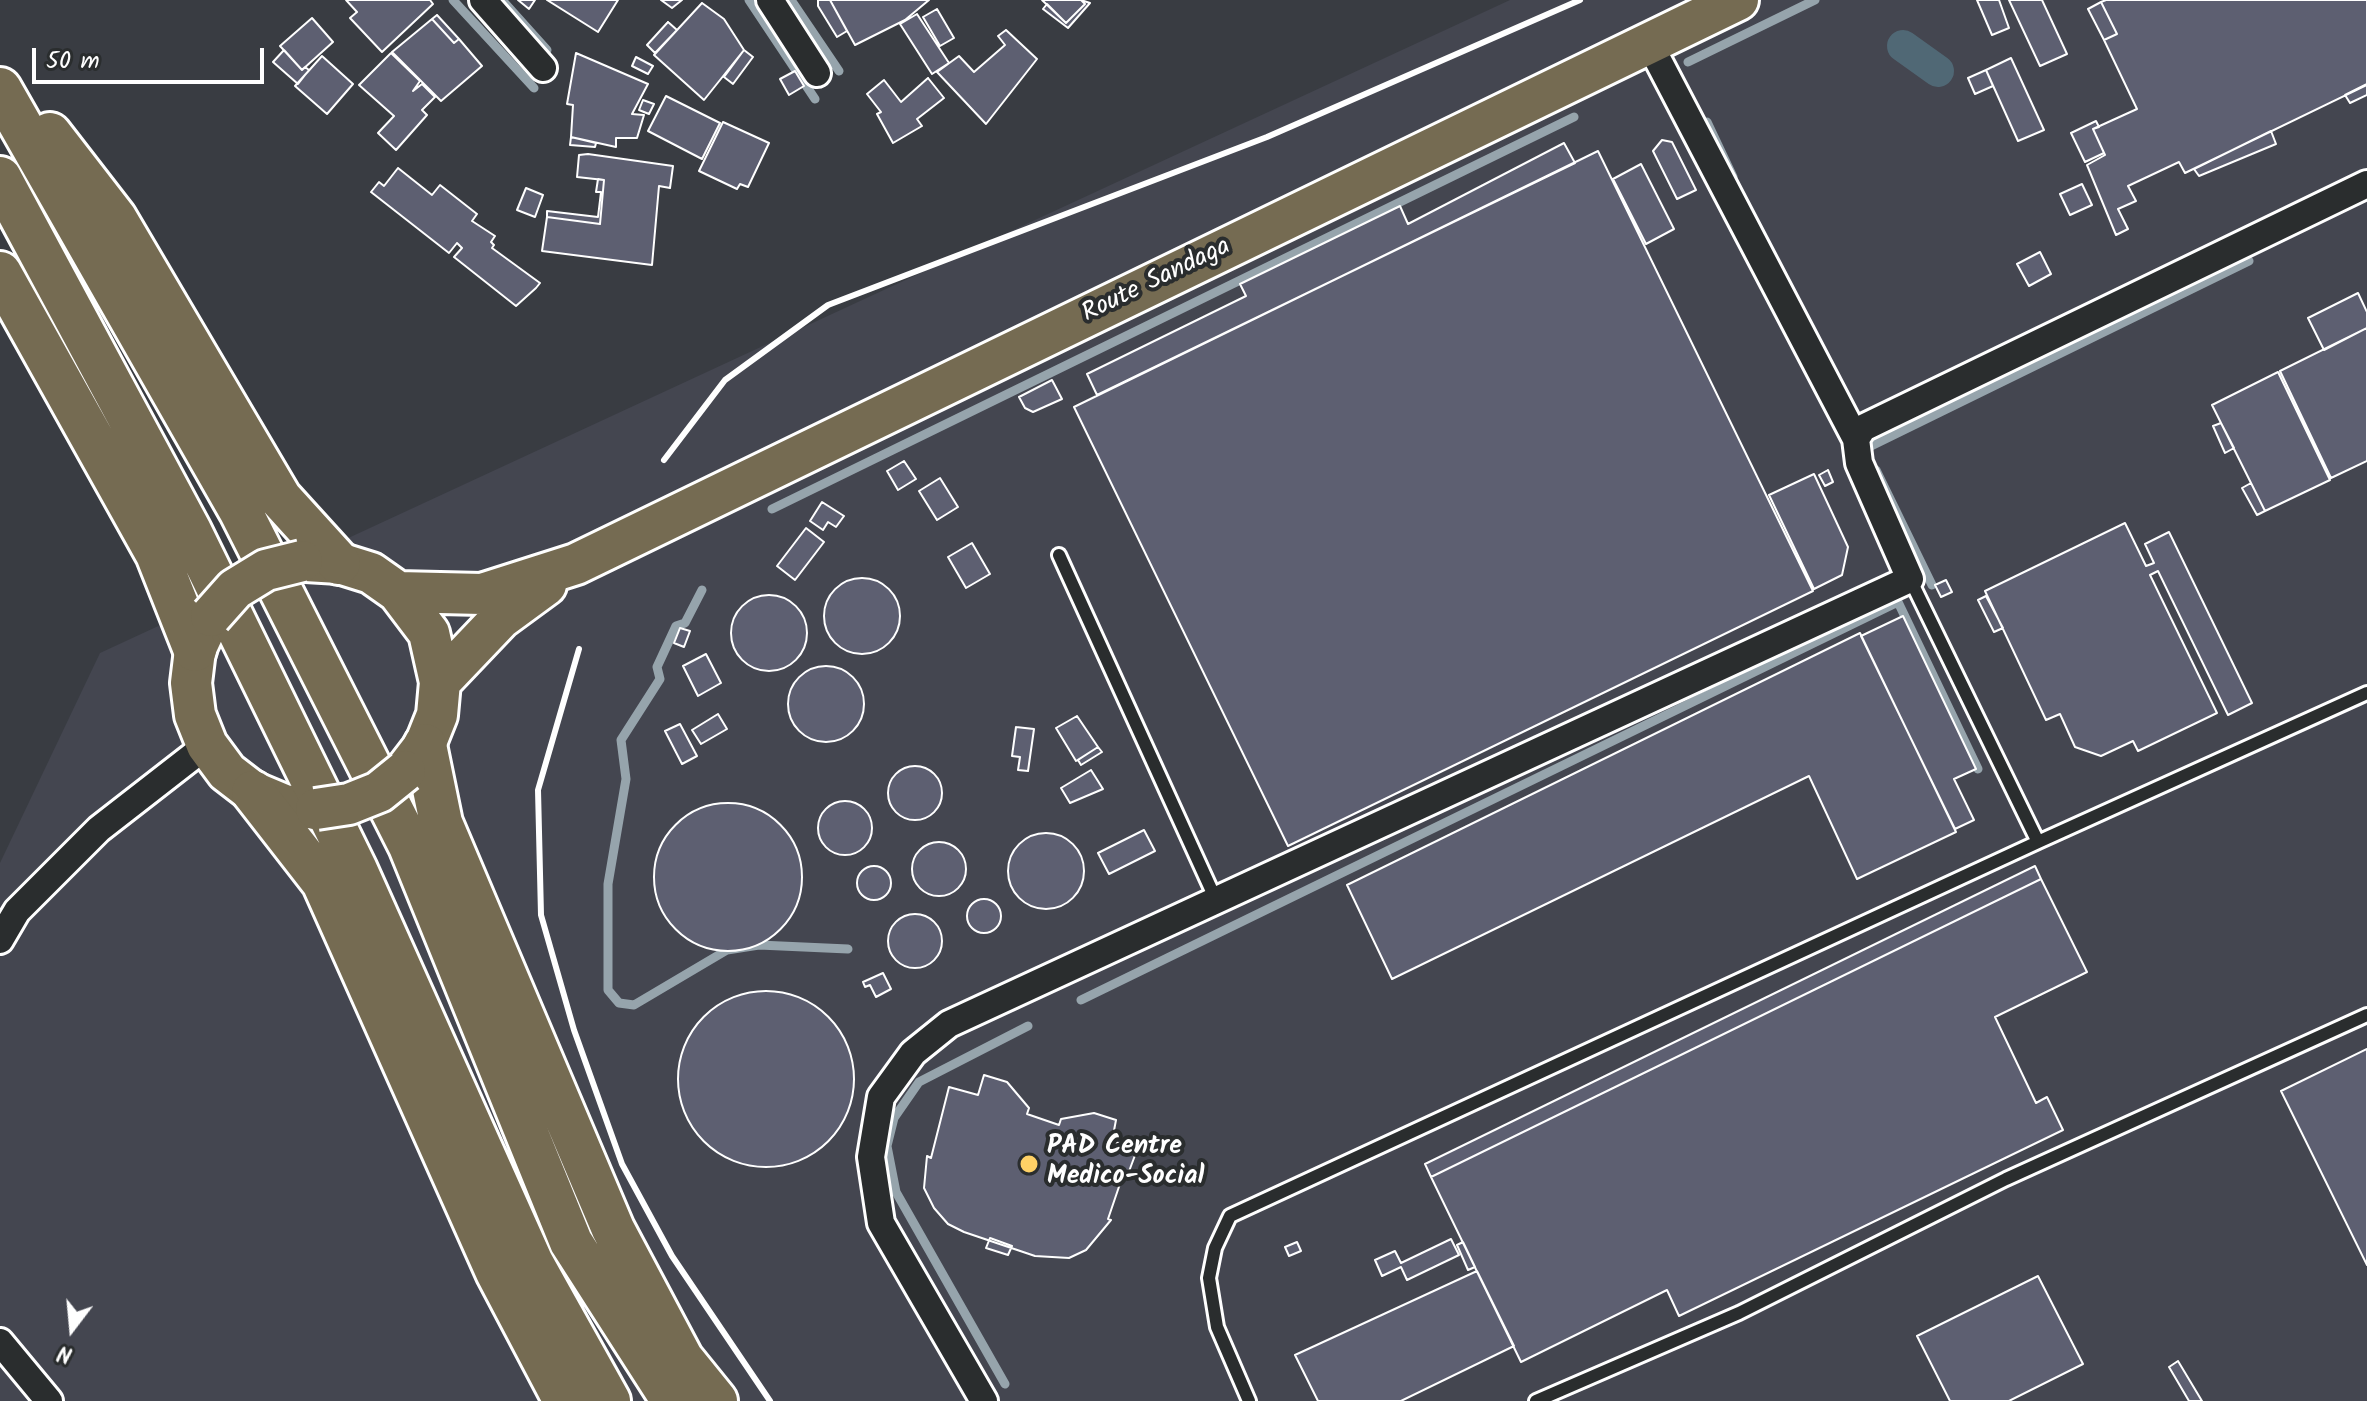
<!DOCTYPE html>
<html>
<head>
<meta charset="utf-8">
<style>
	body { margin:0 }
	#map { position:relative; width:2367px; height:1401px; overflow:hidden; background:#393c42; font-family:Kalam,sans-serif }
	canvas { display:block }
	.north { position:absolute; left:32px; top:1289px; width:80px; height:80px; -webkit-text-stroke:6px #2a2d2e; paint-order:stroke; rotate:196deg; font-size:22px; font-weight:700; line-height:32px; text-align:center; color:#fff }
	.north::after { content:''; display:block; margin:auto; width:28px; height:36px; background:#fff; clip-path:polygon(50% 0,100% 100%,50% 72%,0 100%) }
	.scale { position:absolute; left:32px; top:48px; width:232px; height:36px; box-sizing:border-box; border:4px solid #fff; border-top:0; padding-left:10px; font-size:24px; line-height:28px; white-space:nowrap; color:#fff; -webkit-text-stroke:6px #2a2d2e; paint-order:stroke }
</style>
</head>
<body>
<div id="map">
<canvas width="2367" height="1401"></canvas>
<div class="north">N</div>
<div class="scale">50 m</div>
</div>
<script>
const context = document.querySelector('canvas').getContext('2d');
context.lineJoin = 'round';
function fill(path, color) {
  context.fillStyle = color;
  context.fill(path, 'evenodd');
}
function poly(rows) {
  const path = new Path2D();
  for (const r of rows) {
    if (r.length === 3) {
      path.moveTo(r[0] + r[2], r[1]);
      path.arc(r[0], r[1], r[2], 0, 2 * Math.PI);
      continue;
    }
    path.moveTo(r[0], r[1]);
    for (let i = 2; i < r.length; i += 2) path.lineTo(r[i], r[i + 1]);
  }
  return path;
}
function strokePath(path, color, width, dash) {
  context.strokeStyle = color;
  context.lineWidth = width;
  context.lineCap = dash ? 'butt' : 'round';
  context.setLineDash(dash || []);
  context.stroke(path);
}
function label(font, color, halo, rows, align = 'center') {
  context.font = font + ' Kalam,sans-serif';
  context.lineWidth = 8;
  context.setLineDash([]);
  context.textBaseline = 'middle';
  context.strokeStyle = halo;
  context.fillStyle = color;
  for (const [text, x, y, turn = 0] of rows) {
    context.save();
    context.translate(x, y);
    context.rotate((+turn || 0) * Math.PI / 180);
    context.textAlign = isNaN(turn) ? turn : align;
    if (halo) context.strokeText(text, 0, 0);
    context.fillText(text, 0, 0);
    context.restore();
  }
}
fill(poly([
	[1510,0,2367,0,2367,1401,0,1401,0,863,100,653]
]), '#444650');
strokePath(poly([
	[453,0,534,88],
	[502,0,547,50],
	[749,0,815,99],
	[791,0,839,71],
	[1688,62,1815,0],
	[1707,122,1733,177],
	[1867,453,1867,448,2249,261],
	[1876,470,1932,585],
	[772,509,1574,117],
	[702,590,685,623,676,626,657,667,660,679,621,740,626,779,608,884,608,990,619,1003,634,1005,727,950,759,945,848,949],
	[1081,1000,1898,602,1978,769],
	[1005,1384,896,1192,887,1146,894,1118,919,1082,1028,1026]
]), '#96a4ac', 9);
strokePath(poly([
	[1903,46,1938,71]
]), '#506875', 32);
const building = poly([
	[346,0,430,0,433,4,382,52,350,18,357,12,346,0],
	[518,0,535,0,529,9,518,0],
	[547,0,618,0,598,32,547,0],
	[661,0,682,0,672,8,661,0],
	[818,0,830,0,847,31,837,37,818,6,818,0],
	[830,0,929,0,905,20,855,45,830,0],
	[1042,0,1081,0,1085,4,1066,23,1042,0],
	[1081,0,1090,3,1068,28,1043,9,1047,4,1066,23,1085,4,1081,0],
	[1977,0,1999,0,2009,28,1992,35,1977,0],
	[2009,0,2042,0,2067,54,2040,66,2009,0],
	[2106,0,2367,0,2367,85,2185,173,2179,162,2128,186,2136,201,2118,209,2128,229,2116,235,2087,165,2105,155,2093,129,2137,109,2104,40,2117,34,2101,2,2106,0],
	[2101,2,2117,34,2104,40,2088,9,2101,2],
	[702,3,724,19,744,50,704,100,654,55,702,3],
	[937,9,954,38,940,46,923,17,937,9],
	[917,14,949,63,932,74,900,24,917,14],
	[437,15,459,39,454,43,432,19,437,15],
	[312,18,333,42,302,70,280,46,312,18],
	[432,19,454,43,459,39,482,66,441,101,392,52,432,19],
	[668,22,677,30,655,53,647,45,668,22],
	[1006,30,1037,59,986,124,937,72,959,56,974,72,1005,45,998,36,1006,30],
	[284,50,302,70,305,67,309,70,298,84,273,62,284,50],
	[744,50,753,57,733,84,724,77,744,50],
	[391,53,420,81,413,91,422,84,435,97,422,110,427,115,396,150,378,133,394,116,359,85,391,53],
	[576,53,648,84,632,114,644,115,637,138,616,138,616,147,571,137,573,105,567,104,576,53],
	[322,56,353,84,327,114,295,86,322,56],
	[636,57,653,66,648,74,632,66,636,57],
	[2011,58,2044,130,2018,141,1986,70,2011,58],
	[1986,70,1993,86,1975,94,1968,78,1986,70],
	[795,71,804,86,789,95,780,79,795,71],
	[928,78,944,98,917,119,922,126,893,143,877,114,881,112,867,94,884,80,901,102,928,78],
	[2367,84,2367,95,2350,103,2345,95,2367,84],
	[666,96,720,123,702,159,648,131,666,96],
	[643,100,654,104,649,114,639,110,643,100],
	[2096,121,2099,127,2093,129,2104,153,2085,162,2071,133,2096,121],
	[723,122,769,143,748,187,740,184,737,189,699,171,723,122],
	[2271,131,2276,144,2199,176,2194,169,2271,131],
	[571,137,596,143,595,147,570,145,571,137],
	[1662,140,1672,142,1696,190,1677,199,1653,151,1662,140],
	[1564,143,1575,163,1097,395,1087,374,1246,296,1240,284,1400,206,1408,224,1564,143],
	[1598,151,1813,591,1288,846,1074,407,1598,151],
	[588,154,673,166,670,188,659,186,652,265,542,251,547,217,600,224,604,180,577,177,579,155,588,154],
	[1641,164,1674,229,1646,244,1613,179,1641,164],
	[398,168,432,195,440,185,477,214,472,221,495,236,491,242,494,245,492,248,540,283,536,288,516,306,454,257,462,248,457,243,449,253,371,192,379,182,384,186,398,168],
	[598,179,604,180,600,224,547,217,547,211,598,217,601,192,596,192,598,179],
	[2082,184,2092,205,2070,215,2060,194,2082,184],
	[526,188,543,195,535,217,517,210,526,188],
	[2040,252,2051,274,2029,286,2017,264,2040,252],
	[2358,293,2367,312,2367,328,2324,350,2308,318,2358,293],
	[2367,328,2367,461,2331,478,2280,371,2367,328],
	[2278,372,2330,480,2265,511,2212,405,2278,372],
	[1052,380,1062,399,1033,412,1025,408,1019,397,1052,380],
	[2221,423,2234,448,2225,453,2213,426,2221,423],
	[904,461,916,479,898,490,887,471,904,461],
	[1828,470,1833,482,1825,486,1819,475,1828,470],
	[1814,474,1848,547,1842,575,1814,589,1769,495,1814,474],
	[940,478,958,507,937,520,919,491,940,478],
	[2251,483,2265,511,2257,515,2242,488,2251,483],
	[822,502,844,516,836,527,828,522,823,530,810,521,822,502],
	[2125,523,2146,566,2154,563,2145,544,2169,532,2252,703,2228,715,2158,571,2150,575,2217,713,2138,751,2133,741,2101,756,2075,747,2060,714,2046,720,1985,591,2125,523],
	[806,528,824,542,795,580,777,566,806,528],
	[972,543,990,574,966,588,948,557,972,543],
	[862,616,38],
	[1946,580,1952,592,1941,597,1935,585,1946,580],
	[769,633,38],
	[1986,596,2003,628,1994,632,1978,600,1986,596],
	[1903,616,1976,769,1954,779,1974,820,1955,829,1861,636,1903,616],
	[680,628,690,631,684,647,674,643,680,628],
	[1860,633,1956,832,1857,879,1809,776,1392,979,1347,885,1860,633],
	[706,654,721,683,698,696,683,666,706,654],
	[826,704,38],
	[718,714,727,729,701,744,692,730,718,714],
	[1077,716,1098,747,1076,761,1056,728,1077,716],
	[680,724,697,756,682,764,665,731,680,724],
	[1016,727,1034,729,1028,771,1018,770,1020,757,1012,756,1016,727],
	[1098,747,1102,752,1081,765,1078,760,1098,747],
	[915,793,27],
	[1091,770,1103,789,1070,803,1061,788,1091,770],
	[845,828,27],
	[728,877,74],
	[1144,830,1155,851,1109,874,1098,853,1144,830],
	[1046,871,38],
	[939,869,27],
	[2035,866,2041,879,1431,1177,1425,1164,2035,866],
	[874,883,17],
	[2041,879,2087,972,1995,1017,2036,1103,2047,1097,2063,1130,1679,1316,1667,1290,1521,1362,1431,1177,2041,879],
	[984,916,17],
	[915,941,27],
	[883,973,891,989,876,997,870,985,865,987,863,982,883,973],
	[766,1079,88],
	[2367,1049,2367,1265,2281,1091,2367,1049],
	[984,1075,1007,1082,1029,1108,1027,1114,1059,1125,1061,1119,1094,1113,1116,1120,1112,1141,1137,1150,1128,1174,1124,1172,1108,1219,1111,1220,1086,1250,1069,1258,1035,1256,964,1232,948,1224,934,1208,924,1188,927,1156,931,1158,949,1087,978,1095,984,1075],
	[990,1238,1012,1246,1008,1255,986,1248,990,1238],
	[1451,1239,1459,1255,1407,1280,1401,1267,1382,1276,1375,1260,1395,1251,1401,1263,1451,1239],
	[1297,1242,1301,1251,1289,1256,1285,1247,1297,1242],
	[1463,1242,1475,1267,1468,1270,1457,1245,1463,1242],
	[1477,1271,1514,1346,1401,1401,1318,1401,1295,1355,1477,1271],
	[2038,1276,2083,1364,2009,1401,1950,1401,1917,1336,2038,1276],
	[2178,1361,2202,1401,2189,1401,2169,1367,2178,1361]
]);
fill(building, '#5d5f71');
strokePath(building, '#fff', 2);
const service = poly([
	[1059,555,1216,900],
	[2038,842,2367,693],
	[1249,1401,1217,1327,1209,1278,1215,1248,1230,1216,2038,842,1910,579],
	[1536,1401,1739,1313,2006,1179,2367,1015]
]);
const minor = poly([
	[483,0,543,68],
	[770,0,817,73],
	[1856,439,1863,428,2367,184],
	[0,940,17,911,99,829,207,745],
	[0,1342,49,1401],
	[984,1401,881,1223,871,1157,881,1097,913,1053,949,1024,1910,579,1859,463,1856,439,1649,43]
]);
const primary = poly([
	[306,561,339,563,371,573,398,592,429,633,440,682,437,715,425,745,405,771],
	[398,592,482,594,576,564,1738,0],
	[209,620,195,650,191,683,195,715,207,745,227,772,253,792,284,805,316,809],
	[440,682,501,618,546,585]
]);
const trunk = poly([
	[0,89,240,510,410,846,571,1242,673,1401],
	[50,134,115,218,280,498,339,563],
	[0,178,190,531,356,870,532,1263,609,1401],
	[0,273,157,554,195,650],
	[425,745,441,823,613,1229,682,1359,716,1401],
	[253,792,323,882,497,1272,565,1401]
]);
strokePath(service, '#fff', 18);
strokePath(minor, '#fff', 32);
strokePath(primary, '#fff', 46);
strokePath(trunk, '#fff', 48);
strokePath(service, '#2a2d2e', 12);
strokePath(minor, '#2a2d2e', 26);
strokePath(primary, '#756b52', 40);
strokePath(trunk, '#756b52', 42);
strokePath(poly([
	[664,460,725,380,828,305,1267,137,1580,0],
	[579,649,538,790,541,915,574,1030,622,1164,672,1256,770,1401]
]), '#fff', 6);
const primaryBridge = poly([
	[211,616,235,589,266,570,302,561],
	[316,809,349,804,379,792,405,771]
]);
strokePath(primaryBridge, '#fff', 46, []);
strokePath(primaryBridge, '#756b52', 40);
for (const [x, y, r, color] of [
	[1029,1164,10,"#ffd166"]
]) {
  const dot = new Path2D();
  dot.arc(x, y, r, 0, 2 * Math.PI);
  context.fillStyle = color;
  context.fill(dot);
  strokePath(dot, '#2a2d2e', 3);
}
label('26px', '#fff', '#2a2d2e', [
	["Route Sandaga",1157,282,-26]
]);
label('bold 26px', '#fff', '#2a2d2e', [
	["PAD Centre",1047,1149],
	["Medico-Social",1047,1179]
], 'left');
</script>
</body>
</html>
